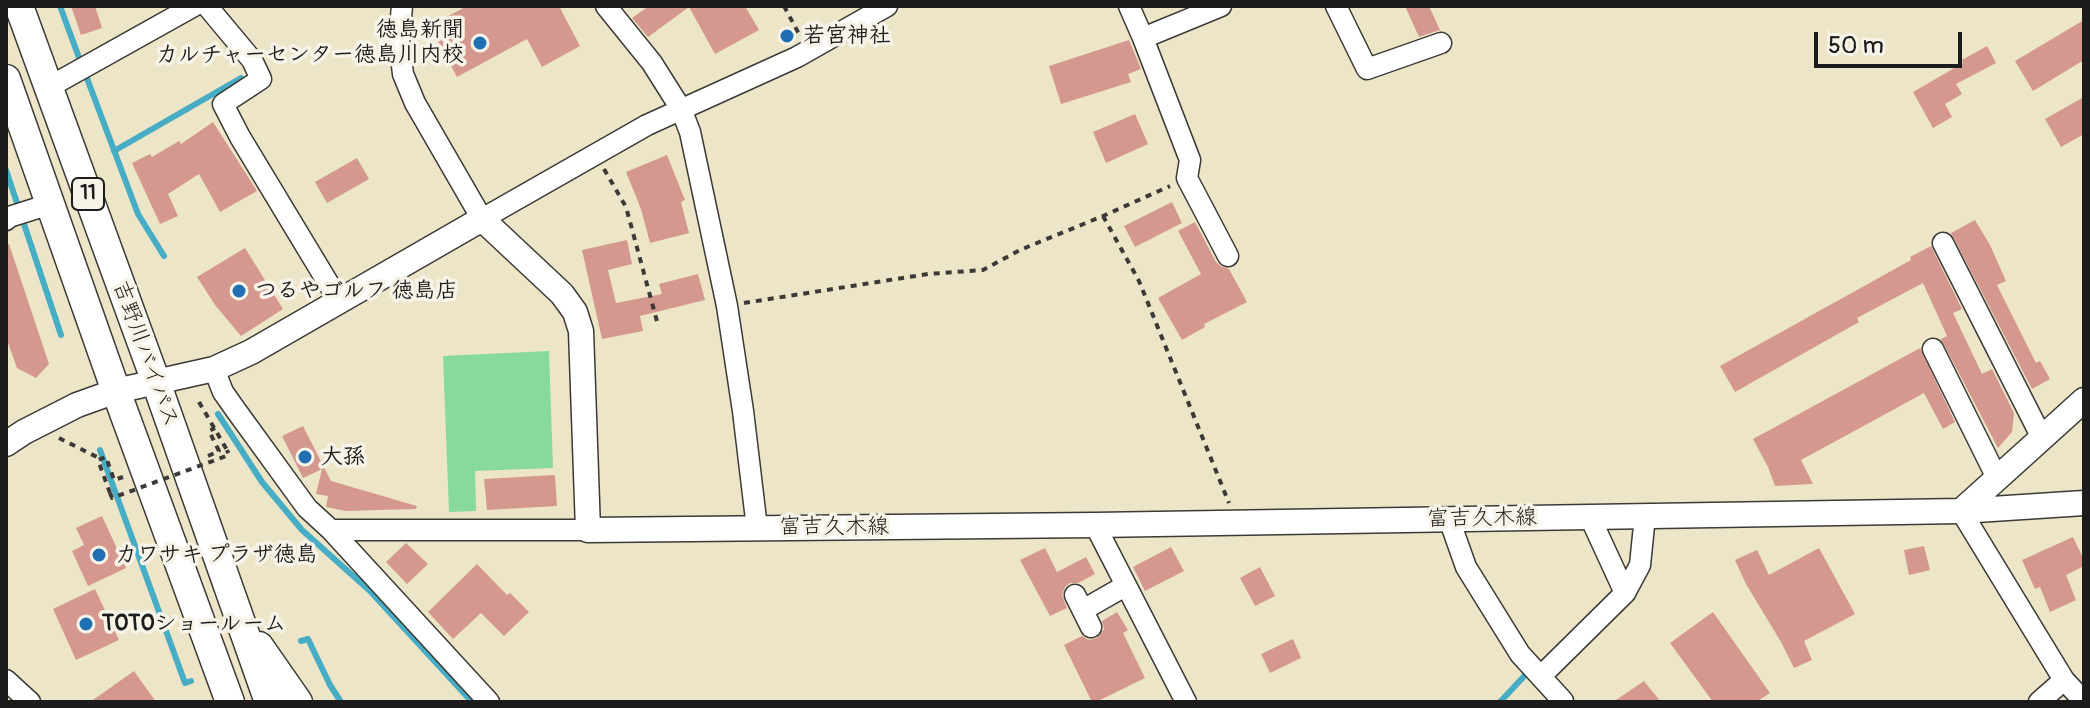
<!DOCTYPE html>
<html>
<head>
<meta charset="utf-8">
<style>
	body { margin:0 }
	#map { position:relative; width:2090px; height:708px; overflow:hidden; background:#ede5c8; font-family:Pangolin,sans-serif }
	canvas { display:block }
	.frame { position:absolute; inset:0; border:8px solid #1c1c1c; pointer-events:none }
	.scale { position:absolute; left:1814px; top:32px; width:148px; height:36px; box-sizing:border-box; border:4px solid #1c1c1c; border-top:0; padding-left:10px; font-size:24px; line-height:28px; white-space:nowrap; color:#1c1c1c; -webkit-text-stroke:6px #f7f3e8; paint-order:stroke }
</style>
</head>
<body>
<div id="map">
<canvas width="2090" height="708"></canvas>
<div class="frame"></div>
<div class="scale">50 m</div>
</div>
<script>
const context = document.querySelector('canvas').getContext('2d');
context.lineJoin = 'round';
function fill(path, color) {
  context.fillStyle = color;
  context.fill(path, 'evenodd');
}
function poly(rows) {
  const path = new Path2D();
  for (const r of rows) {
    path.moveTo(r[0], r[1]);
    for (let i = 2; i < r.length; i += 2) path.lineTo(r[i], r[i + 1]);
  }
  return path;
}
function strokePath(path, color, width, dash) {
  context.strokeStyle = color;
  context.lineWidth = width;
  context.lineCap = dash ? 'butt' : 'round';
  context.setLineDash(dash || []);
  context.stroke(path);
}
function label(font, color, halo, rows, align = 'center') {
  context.font = font + ' Pangolin,"Klee One",sans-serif';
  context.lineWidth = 7;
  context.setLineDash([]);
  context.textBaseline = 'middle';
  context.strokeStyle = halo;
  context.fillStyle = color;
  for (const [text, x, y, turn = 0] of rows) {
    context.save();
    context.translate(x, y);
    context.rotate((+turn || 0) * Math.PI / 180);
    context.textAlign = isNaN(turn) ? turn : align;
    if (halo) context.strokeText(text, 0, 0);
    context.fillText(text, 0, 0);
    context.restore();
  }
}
fill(poly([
	[549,351,553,468,475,471,476,511,449,512,443,356]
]), '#87da9b');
strokePath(poly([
	[60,6,81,63],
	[85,73,138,214,164,256],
	[114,151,241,78],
	[6,170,61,335],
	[218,414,262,482,302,530,370,591,472,702],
	[100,450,185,683,191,681],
	[301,641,308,639,330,685,341,702],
	[1500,702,1529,671]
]), '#46adc5', 6);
fill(poly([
	[71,6,95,6,102,28,81,35],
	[467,6,559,6,580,46,542,67,527,39,457,77,430,26],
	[649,6,745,6,759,30,715,54,689,7,648,37,632,18],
	[1405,6,1429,6,1440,30,1419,37],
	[2084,20,2084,60,2033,91,2015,61],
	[1129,40,1141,69,1128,74,1131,82,1061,104,1049,66],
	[1987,46,1996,63,1956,84,1962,94,1945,104,1952,117,1933,128,1913,92,1963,63,1962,60],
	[2084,97,2084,134,2061,147,2045,119],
	[1135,114,1148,144,1106,163,1093,132],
	[213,122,257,191,220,212,199,174,168,194,178,216,160,224,132,163,150,154,152,157,179,141,181,144],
	[667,155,685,200,681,202,689,233,650,243,641,209,626,172],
	[357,158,369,179,327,203,315,182],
	[1172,202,1182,223,1135,247,1124,226],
	[1975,220,1990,245,2006,281,1997,285,2036,363,2040,361,2050,379,2032,389,1951,233],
	[1195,222,1216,262,1222,267,1229,269,1247,302,1204,324,1205,327,1182,340,1158,298,1201,274,1178,231],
	[627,240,632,264,608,270,616,303,662,294,659,284,698,274,705,300,640,316,643,331,602,339,582,250],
	[6,244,9,244,49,364,36,378,17,368,6,337],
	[1931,246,1962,309,1953,313,1982,374,1992,369,2014,413,2012,432,1998,448,1941,339,1947,336,1923,283,1857,318,1859,322,1735,392,1720,366,1911,260,1910,257],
	[245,248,283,309,241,336,215,305,197,277],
	[1920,348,1955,422,1943,429,1924,393,1801,460,1813,484,1775,486,1768,467,1753,439],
	[303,426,331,481,417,506,416,509,346,511,326,507,328,496,316,494,322,469,303,478,282,436],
	[555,475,557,506,487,510,484,479],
	[102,516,126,568,88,586,72,551,84,545,76,528],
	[2073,537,2084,560,2084,566,2066,575,2076,600,2050,612,2040,587,2035,589,2022,560],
	[406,543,428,564,407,584,386,562],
	[1924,546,1930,570,1909,575,1904,550],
	[1171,547,1184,571,1145,591,1133,567],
	[1045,548,1057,572,1086,557,1095,574,1078,583,1070,583,1065,587,1062,595,1067,608,1050,616,1020,560],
	[1819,548,1855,614,1804,641,1812,660,1794,668,1781,642,1746,584,1735,560,1757,550,1769,575],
	[477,564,507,595,510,593,529,612,504,636,481,613,453,639,428,612],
	[1260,567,1275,596,1255,606,1240,578],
	[95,589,119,640,76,660,53,609],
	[1117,612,1128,630,1123,633,1145,678,1096,702,1092,702,1064,645,1082,636,1089,640,1097,638,1104,629,1102,621],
	[1713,612,1770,693,1756,702,1713,702,1670,643],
	[1293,639,1301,658,1270,673,1261,654],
	[134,671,156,702,90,702],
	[1644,681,1661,702,1613,702]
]), '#d5988e');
const minor = poly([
	[207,6,252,60,261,79,223,104,240,137,339,301],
	[402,6,399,39,403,74,415,103,482,219,647,125,797,57,887,6],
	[606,6,652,63,681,109,690,132,727,306,743,411,757,528],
	[1129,6,1143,38,1221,6],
	[1336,6,1367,69,1441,43],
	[1143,38,1190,160,1187,178,1228,256],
	[49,87,194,6],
	[6,220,9,217,50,204],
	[1943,243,2042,438],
	[1933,349,1997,478],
	[214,369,223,392,235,409,307,508,331,530,489,702],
	[1961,511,2064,680,2080,697,2080,702],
	[1449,519,1466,567,1520,654,1563,701],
	[1095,525,1186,702],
	[331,530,588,530],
	[1625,593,1640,565,1645,516],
	[1075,595,1091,627],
	[1083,610,1125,586],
	[1541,676,1625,593,1590,517],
	[6,680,30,702],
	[2039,702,2064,680]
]);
const major = poly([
	[6,444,24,432,77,405,116,391,214,369,251,352,482,219,562,294,575,312,581,331,588,530,1095,525,1961,511,2084,503],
	[1961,511,2084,400]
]);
const highway = poly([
	[19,6,156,382,269,702],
	[6,79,116,391,230,702],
	[259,646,298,702]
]);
strokePath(minor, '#3b3a36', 23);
strokePath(major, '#3b3a36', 27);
strokePath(highway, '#3b3a36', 31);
strokePath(poly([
	[784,6,800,36],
	[604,169,626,207,658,325],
	[1103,216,1139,281,1229,503],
	[744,303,928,274,983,270,1020,250,1103,216,1170,186],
	[199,402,227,450],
	[59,438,97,457,98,460],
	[208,456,219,451,209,431,215,428],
	[110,493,98,460,106,457,114,480,123,477]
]), '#3b3a36', 4, [6, 6]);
strokePath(minor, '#fff', 20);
strokePath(major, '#fff', 24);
strokePath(highway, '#fff', 28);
strokePath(poly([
	[110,493,112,498,229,455,227,450]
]), '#3b3a36', 4, [6, 6]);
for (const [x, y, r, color] of [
	[787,36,8,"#1f6fb2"],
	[480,43,8,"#1f6fb2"],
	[239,291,8,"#1f6fb2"],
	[305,457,8,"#1f6fb2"],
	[99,555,8,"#1f6fb2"],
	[86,624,8,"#1f6fb2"]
]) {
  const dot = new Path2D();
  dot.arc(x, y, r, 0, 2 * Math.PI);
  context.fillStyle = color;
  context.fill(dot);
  strokePath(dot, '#f7f3e8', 3);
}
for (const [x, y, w] of [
	[88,194,32]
]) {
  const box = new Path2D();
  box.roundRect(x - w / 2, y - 16, w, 32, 6);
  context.fillStyle = '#f7f3e8';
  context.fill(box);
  strokePath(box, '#1c1c1c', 2);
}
label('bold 20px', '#1c1c1c', null, [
	["11",88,194]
]);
label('bold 22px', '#1c1c1c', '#f7f3e8', [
	["徳島新聞",464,30,"right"],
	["カルチャーセンター徳島川内校",464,55,"right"],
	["若宮神社",803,36],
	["つるやゴルフ 徳島店",255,291],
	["大孫",321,457],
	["カワサキ プラザ徳島",115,555],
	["TOTOショールーム",102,624]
], 'left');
label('22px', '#1c1c1c', '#f7f3e8', [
	["吉野川バイパス",145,354,70],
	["富吉久木線",1482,519,-1],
	["富吉久木線",834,527]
]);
</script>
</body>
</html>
